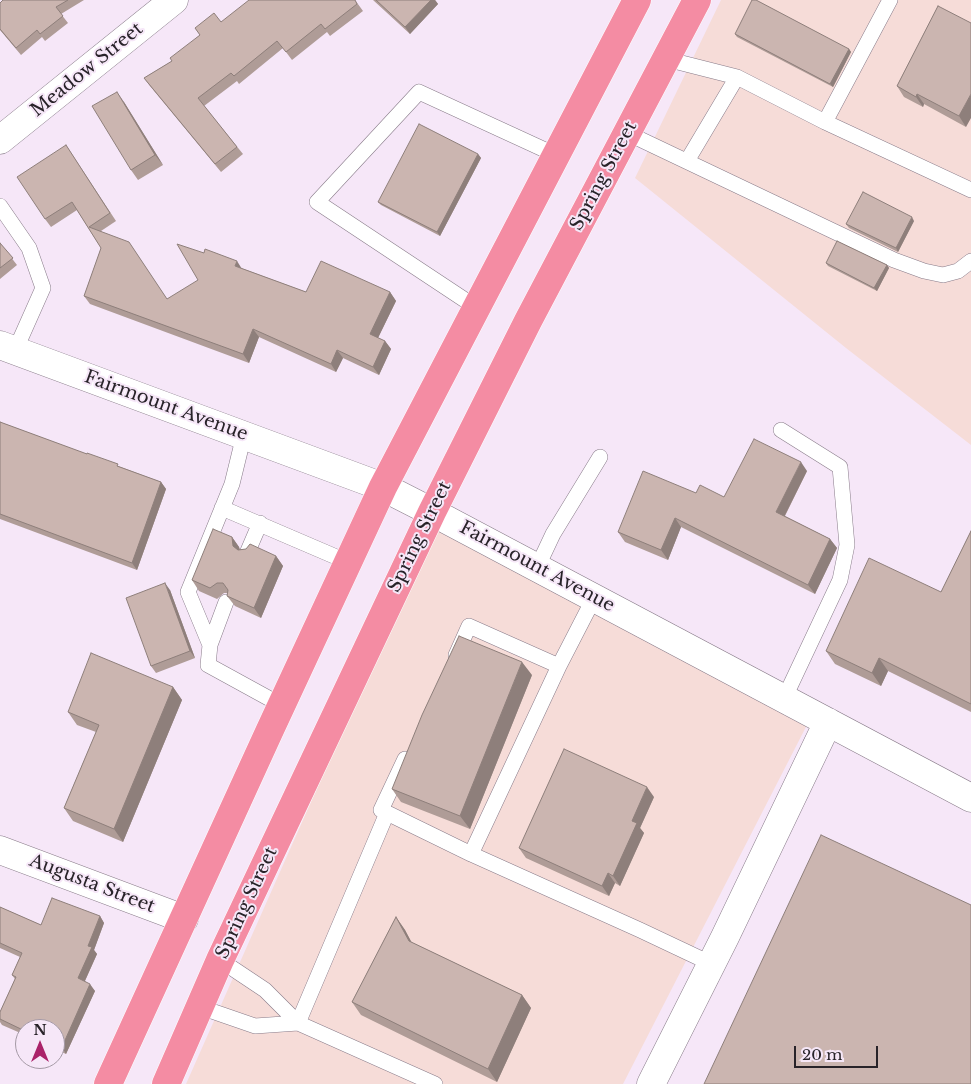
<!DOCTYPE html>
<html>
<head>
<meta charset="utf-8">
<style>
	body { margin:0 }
	#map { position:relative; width:971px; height:1084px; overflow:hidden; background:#f6e7f8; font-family:"Libre Baskerville",serif }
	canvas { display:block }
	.north { position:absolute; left:15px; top:1019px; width:50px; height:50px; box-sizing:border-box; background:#f6e7f8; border:1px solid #a499a5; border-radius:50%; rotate:0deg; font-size:14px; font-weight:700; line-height:20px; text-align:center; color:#282329 }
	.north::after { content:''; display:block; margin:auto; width:18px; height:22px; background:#aa236a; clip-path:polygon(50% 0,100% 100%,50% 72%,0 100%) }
	.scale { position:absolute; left:794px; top:1046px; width:84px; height:22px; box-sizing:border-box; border:2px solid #282329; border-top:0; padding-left:6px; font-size:15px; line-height:18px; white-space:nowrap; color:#282329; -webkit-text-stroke:4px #f6e7f8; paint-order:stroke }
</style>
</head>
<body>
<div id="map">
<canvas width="971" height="1084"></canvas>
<div class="north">N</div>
<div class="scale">20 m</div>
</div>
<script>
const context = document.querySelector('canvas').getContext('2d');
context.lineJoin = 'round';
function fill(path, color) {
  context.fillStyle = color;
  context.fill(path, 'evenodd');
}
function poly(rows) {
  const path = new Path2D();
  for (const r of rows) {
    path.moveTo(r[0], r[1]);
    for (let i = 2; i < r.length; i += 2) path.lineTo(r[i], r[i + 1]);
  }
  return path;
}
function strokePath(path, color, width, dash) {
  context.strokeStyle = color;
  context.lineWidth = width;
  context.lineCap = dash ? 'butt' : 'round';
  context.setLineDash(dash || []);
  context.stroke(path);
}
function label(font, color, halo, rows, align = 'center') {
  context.font = font + ' "Libre Baskerville",serif';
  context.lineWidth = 4;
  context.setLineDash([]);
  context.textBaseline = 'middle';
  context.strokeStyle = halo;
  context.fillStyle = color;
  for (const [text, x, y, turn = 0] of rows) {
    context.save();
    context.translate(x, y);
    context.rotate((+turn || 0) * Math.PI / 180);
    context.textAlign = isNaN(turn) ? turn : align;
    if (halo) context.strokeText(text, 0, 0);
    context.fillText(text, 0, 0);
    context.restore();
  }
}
fill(poly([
	[721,0,971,0,971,445,846,348,635,178],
	[435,522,809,721,623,1084,186,1084]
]), '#f6dcd8');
const service = poly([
	[666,59,737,77,825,122,971,190],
	[825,122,890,0],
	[627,133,894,260,924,271,943,275,958,271,971,261],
	[687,161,737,77],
	[0,206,29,248,43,288,15,351],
	[477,308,317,202,419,92,556,155],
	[781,430,840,467,847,545,840,580,784,699],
	[222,508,348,562],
	[248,551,260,523],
	[537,568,553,534,600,457],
	[226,602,210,645,208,665,281,705],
	[210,645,188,592,232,484,244,435],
	[456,655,469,626,559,666],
	[405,759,381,810,471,854,559,666,594,598],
	[471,854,640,930,712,964],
	[220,960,265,990,298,1023,435,1084],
	[200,1007,255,1026,298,1023],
	[298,1023,387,813]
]);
const minor = poly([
	[432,512,971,798],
	[0,850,184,919],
	[651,1084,725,937,828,722]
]);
const tertiary = poly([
	[0,140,174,0],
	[0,345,383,487,432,512]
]);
const trunk = poly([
	[108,1084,269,732,383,487,637,0],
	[166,1084,220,960,432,512,528,321,697,0]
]);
strokePath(service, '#887b89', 16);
strokePath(minor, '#887b89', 29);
strokePath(tertiary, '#887b89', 29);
strokePath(trunk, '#fff', 29);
strokePath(service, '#fff', 15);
strokePath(minor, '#fff', 28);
strokePath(tertiary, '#fff', 28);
strokePath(trunk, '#f48ca3', 28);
fill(poly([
	[3,0,84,0,61,14,68,23,45,41,42,37,21,55,0,30,0,3],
	[355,0,363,11,330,36,327,32,292,60,283,48,239,84,237,81,204,106,243,154,221,172,150,86,144,78,172,61,200,35,195,28,221,22],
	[373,0,435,0,438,4,410,34],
	[938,6,966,127,924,104,923,107,904,97,897,86],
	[735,34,849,49,851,52,833,87,737,37],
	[124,102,163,165,138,180,131,170],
	[66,145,116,221,101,231,167,299,241,268,306,292,390,292,396,301,378,338,385,341,391,349,379,375,343,358,336,372,259,337,249,363,90,304,84,296,101,248,77,210,51,227,45,219],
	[478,154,481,158,440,236,381,205,378,202],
	[914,221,898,252,849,228,846,224],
	[0,243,17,265,0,279],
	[826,263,887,265,889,268,877,291,828,266],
	[0,422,161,482,166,489,137,570,0,519],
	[807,471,785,516,830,539,837,548,815,594,681,527,668,560,625,542,618,532,696,493,724,497],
	[971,531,971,712,888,671,881,686,835,664,826,651,941,592],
	[232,537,239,547,240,549,276,556,283,566,261,618,235,606,227,596,228,593,224,593,217,599,199,591,192,580],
	[170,590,195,658,156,673,151,666],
	[532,675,470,829,401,802,392,789],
	[173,687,182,700,123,842,73,821,64,808,96,732,77,725,68,712],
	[654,797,640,828,644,833,620,886,615,883,609,896,526,858,519,848],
	[0,907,41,925,100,916,104,923,94,950,97,954,85,981,95,991,66,1054,55,1049,55,1029,25,1029,25,1035,2,1025,0,1022,0,1012,15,979,12,975,20,957,0,948],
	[396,917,405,930,411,942,522,995,531,1008,497,1082,361,1015,352,1002]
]), '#af9c97');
fill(poly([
	[431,0,435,0,438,4,410,34,405,27],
	[849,49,851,52,833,87,830,84],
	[117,92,124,102,163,165,155,155],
	[917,94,924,104,923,107,916,97],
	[971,94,971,118,966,127,959,116],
	[478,154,481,158,440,236,437,232],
	[912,217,914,221,898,252,896,248],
	[237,261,242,269,235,266],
	[887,265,889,268,877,291,874,288],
	[390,292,396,301,376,342,370,334],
	[253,329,259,337,249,363,243,354],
	[385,341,391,349,379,375,373,367],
	[337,350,343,358,336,372,331,364],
	[801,462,807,471,782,521,776,512],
	[161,482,166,489,137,570,132,563],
	[675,518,681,527,668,560,661,550],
	[232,537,239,547,240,556,233,546],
	[830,539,837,548,815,594,808,585],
	[276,556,283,566,261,618,254,608],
	[165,583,170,590,195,658,190,651],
	[879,658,888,671,881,686,872,673],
	[522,662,532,675,470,829,460,816],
	[173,687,182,700,123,842,114,829],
	[647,787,654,797,640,828,644,833,620,886,613,876,632,821],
	[608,873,615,883,609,896,602,886],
	[100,916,104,923,94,950,97,954,83,985,78,978,88,946],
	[396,917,405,930,418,954,409,941],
	[90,984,95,991,66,1054,62,1047],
	[522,995,531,1008,497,1082,488,1069]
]), '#8e7f7b');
const building = poly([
	[3,0,68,0,56,7,63,16,40,34,37,30,16,48,0,29,0,3,3,0],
	[249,0,355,0,357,4,325,29,321,24,286,52,277,41,234,76,231,73,198,98,237,147,215,164,144,78,172,61,170,58,200,35,195,28,214,13,221,22,249,0],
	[376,0,431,0,405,27,376,0],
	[752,0,756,0,849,49,830,84,735,34,752,0],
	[938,6,971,23,971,94,959,116,917,94,916,97,897,86,938,6],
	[117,92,155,155,131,170,92,106,117,92],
	[419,124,478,154,437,232,378,202,419,124],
	[66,145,110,213,89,227,129,242,167,299,198,280,177,244,204,253,205,249,237,261,235,266,306,292,321,261,390,292,370,334,385,341,373,367,337,350,331,364,253,329,243,354,84,296,101,248,72,202,45,219,17,177,66,145],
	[863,192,912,217,896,248,846,224,863,192],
	[837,241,887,265,874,288,826,263,837,241],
	[0,243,13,258,0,268,0,243],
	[0,422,87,454,87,453,118,464,117,466,161,482,132,563,0,514,0,422],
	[754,439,801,462,776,512,830,539,808,585,675,518,661,550,618,532,643,471,696,493,700,485,724,497,754,439],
	[213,529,232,537,233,546,238,550,246,549,250,544,276,556,254,608,227,596,228,590,223,583,217,583,210,588,192,580,213,529],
	[971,531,971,704,879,658,872,673,826,651,869,558,941,592,971,531],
	[165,583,190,651,151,666,126,598,165,583],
	[459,636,522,662,460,816,392,789,422,715,459,636],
	[91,653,173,687,114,829,64,808,99,725,68,712,91,653],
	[564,749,647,787,632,821,637,823,613,876,608,873,602,886,519,848,564,749],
	[821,835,971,905,971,1084,704,1084,821,835],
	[52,898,100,916,88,946,92,947,78,978,90,984,62,1047,55,1044,55,1029,25,1029,25,1031,0,1019,0,1012,16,977,12,975,22,953,0,943,0,907,41,925,52,898],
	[396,917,409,941,522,995,488,1069,352,1002,396,917]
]);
fill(building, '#cbb5b0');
strokePath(building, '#8e7f7b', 1);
label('18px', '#282329', '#f6e7f8', [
	["Meadow Street",87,70,-39],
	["Spring Street",604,176,-62],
	["Fairmount Avenue",166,406,20],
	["Spring Street",420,537,-64],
	["Fairmount Avenue",537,567,28],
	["Augusta Street",92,884,21],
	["Spring Street",247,903,-65]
]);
</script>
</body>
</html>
